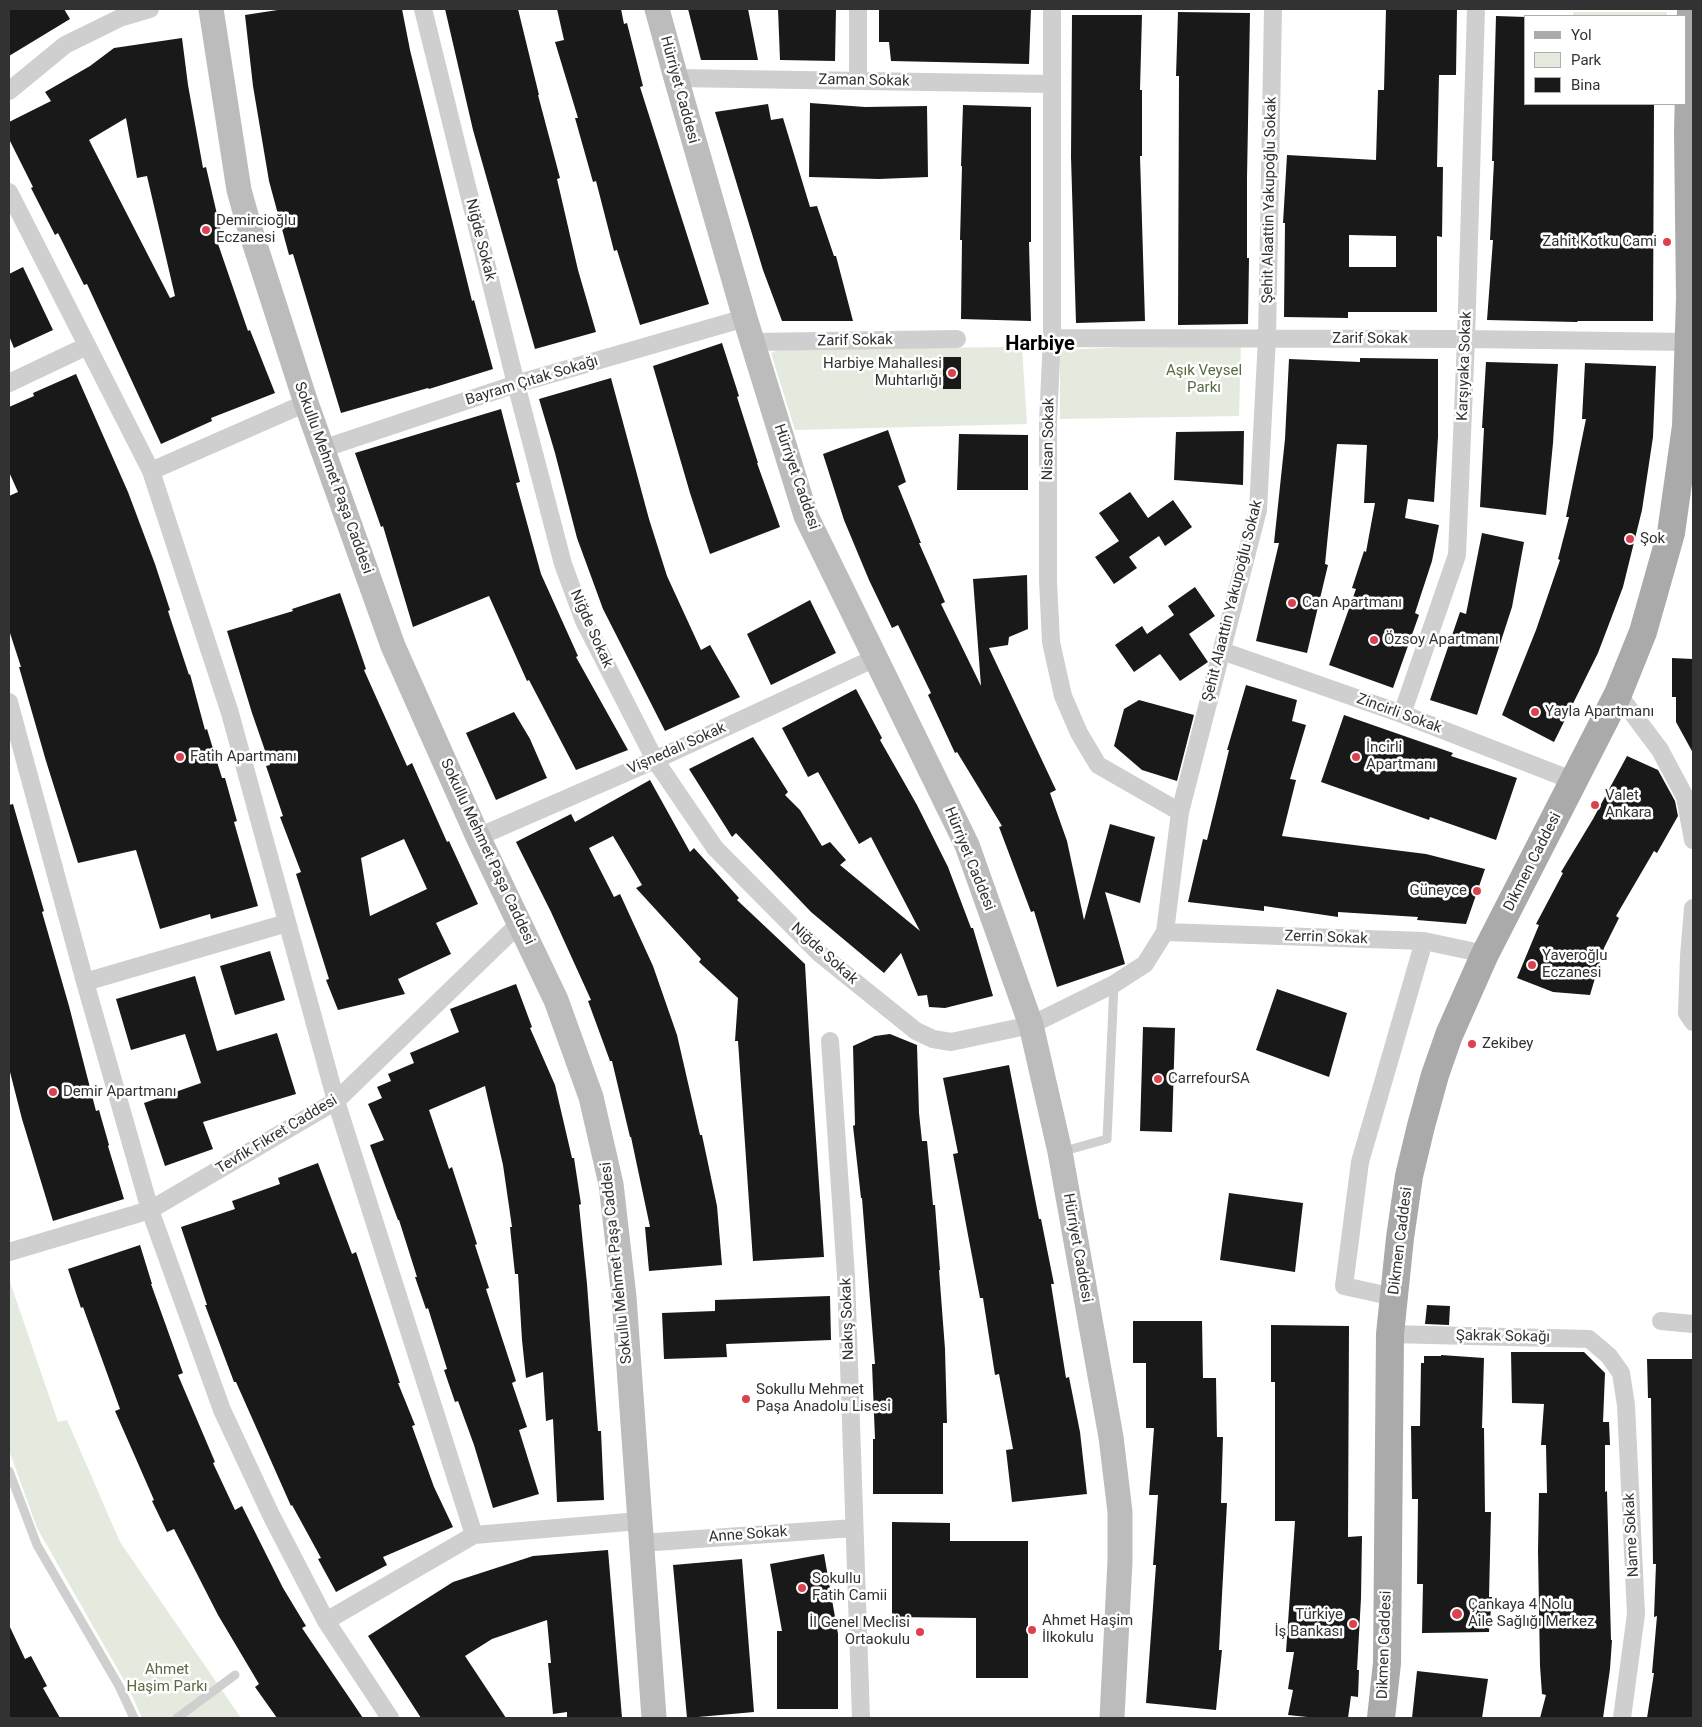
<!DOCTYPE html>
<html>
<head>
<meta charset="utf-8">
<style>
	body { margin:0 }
	#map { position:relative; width:1702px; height:1727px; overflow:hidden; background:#fff; font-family:Roboto,sans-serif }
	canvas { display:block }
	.frame { position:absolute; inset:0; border:10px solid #323232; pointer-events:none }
	.legend { position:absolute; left:1524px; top:15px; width:162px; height:90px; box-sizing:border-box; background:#fff; border:1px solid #adadad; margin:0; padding:6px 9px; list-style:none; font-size:15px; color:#323232 }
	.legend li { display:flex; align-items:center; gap:10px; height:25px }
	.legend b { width:25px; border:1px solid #adadad }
</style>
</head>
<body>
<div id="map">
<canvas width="1702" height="1727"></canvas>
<div class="frame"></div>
<ul class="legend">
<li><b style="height:6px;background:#aaa"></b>Yol</li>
<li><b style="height:14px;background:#e5eade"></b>Park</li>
<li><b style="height:14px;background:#191919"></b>Bina</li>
</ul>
</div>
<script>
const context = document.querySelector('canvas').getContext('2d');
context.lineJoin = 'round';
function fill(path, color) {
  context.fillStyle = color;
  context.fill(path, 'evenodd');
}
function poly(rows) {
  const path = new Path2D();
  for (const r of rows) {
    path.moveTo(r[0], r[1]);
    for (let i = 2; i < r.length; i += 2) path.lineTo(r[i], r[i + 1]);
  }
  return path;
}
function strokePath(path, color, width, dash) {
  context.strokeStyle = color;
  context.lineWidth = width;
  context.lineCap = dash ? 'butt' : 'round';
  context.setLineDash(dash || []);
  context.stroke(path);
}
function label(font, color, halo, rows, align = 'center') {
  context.font = font + ' Roboto,sans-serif';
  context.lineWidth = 5;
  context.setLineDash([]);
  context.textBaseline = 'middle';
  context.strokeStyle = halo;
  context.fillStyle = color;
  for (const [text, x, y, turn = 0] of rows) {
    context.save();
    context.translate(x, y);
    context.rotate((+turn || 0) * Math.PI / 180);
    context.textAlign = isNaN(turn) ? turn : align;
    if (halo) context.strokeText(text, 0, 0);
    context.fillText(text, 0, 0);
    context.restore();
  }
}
fill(poly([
	[1573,12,1667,12,1667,16,1573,16],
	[1241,342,1239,416,1060,419,1060,350],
	[1022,347,1027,424,795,430,771,353,780,349],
	[10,1282,58,1422,67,1420,120,1542,241,1718,142,1718,129,1689,37,1528,9,1450]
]), '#e5eade');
fill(poly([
	[9,9,64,9,70,19,9,56],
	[284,9,402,9,410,50,472,301,474,300,493,369,429,389,428,388,341,413,293,254,289,255,269,181,253,86,245,15],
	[445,9,518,9,539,95,538,95,560,178,557,179,578,270,596,332,535,349,473,130],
	[557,9,621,9,624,24,627,23,643,86,640,87,709,304,640,325,617,250,614,251,596,181,593,182,575,118,578,118,555,42,564,40],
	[688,9,748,9,758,60,701,60],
	[778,9,836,9,835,61,780,60],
	[879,9,1031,9,1029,64,891,61,889,42,879,42],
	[1386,9,1457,9,1456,75,1439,75,1437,167,1443,167,1442,237,1437,236,1437,312,1348,312,1348,318,1284,317,1285,223,1283,223,1287,155,1376,160,1378,90,1384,90],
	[1349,235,1396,236,1396,267,1349,267],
	[1178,12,1250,13,1247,178,1247,258,1249,258,1248,324,1178,325,1179,76,1176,76],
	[1072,15,1142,15,1140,90,1142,90,1142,156,1140,156,1145,321,1076,323,1071,157],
	[1496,16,1526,17,1526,104,1654,104,1653,321,1578,321,1577,322,1487,320,1493,240,1490,240,1494,161,1492,161],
	[182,38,188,85,203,168,206,167,223,240,217,241,248,331,250,330,275,393,211,418,212,421,161,444,87,284,84,285,58,233,55,235,31,188,33,187,9,139,9,122,51,101,45,92,90,66,114,48],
	[126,118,137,178,147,176,175,296,170,298,89,140],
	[810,103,865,107,927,106,928,177,879,179,809,177],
	[768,104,771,120,783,118,810,207,817,206,834,256,836,256,853,321,782,321,763,270,715,112],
	[963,105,1031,107,1031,242,1029,242,1031,321,961,319,962,240,960,240,962,166,961,166],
	[23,267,53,330,14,348,9,336,9,274],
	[722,343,739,396,737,397,758,463,757,463,780,527,710,554,690,493,653,366],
	[943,357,961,357,961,389,943,389],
	[1360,358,1438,359,1438,437,1434,502,1408,499,1405,518,1439,525,1432,561,1415,613,1419,615,1393,688,1329,665,1356,589,1352,588,1364,551,1366,552,1375,503,1364,503,1367,445,1337,444,1325,564,1328,565,1307,653,1256,641,1279,543,1274,543,1285,439,1289,359,1360,362],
	[1486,362,1558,364,1553,443,1546,515,1480,507,1484,428,1482,428],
	[1585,363,1656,366,1653,437,1642,510,1623,587,1598,653,1554,742,1502,715,1536,630,1560,560,1558,559,1569,517,1566,517,1586,419,1582,419],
	[76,374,128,492,155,564,170,610,168,611,189,675,190,674,205,730,207,729,222,778,225,778,237,821,234,822,258,906,211,919,210,914,160,929,136,850,78,863,46,761,19,667,21,667,9,630,9,496,18,492,9,472,9,407,34,396,33,393],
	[611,378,649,519,667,576,701,650,710,645,740,697,665,731,603,609,577,538,555,453,539,399],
	[501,409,520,482,516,483,541,574,578,656,576,657,628,750,576,770,529,680,527,681,489,596,413,627,383,526,381,527,355,453],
	[888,430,906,482,898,486,921,543,919,543,945,602,941,604,981,686,973,579,1027,575,1028,629,1009,637,1008,645,989,648,1056,790,1050,793,1067,841,1084,920,1110,824,1155,837,1140,903,1105,892,1125,964,1057,987,1034,911,1031,912,999,827,1002,826,957,752,955,753,928,695,931,693,898,625,892,628,869,580,844,520,823,454],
	[1244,431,1243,485,1174,480,1176,432],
	[959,434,1028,435,1028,490,957,490],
	[1130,492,1148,518,1173,500,1192,527,1165,546,1159,536,1129,557,1137,568,1114,584,1095,557,1119,541,1099,513],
	[1482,533,1524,542,1512,607,1477,715,1430,700,1460,612,1466,614],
	[1195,587,1215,616,1189,634,1208,662,1180,681,1160,654,1134,672,1115,645,1142,626,1147,634,1174,615,1168,606],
	[340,593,366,669,364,670,407,766,412,763,447,842,449,841,478,904,436,923,451,954,398,979,405,994,338,1010,326,980,329,979,296,874,301,872,280,817,283,816,266,766,270,765,252,713,227,631,293,611,292,609],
	[404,839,427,889,370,916,361,858],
	[810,600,836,653,771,685,747,634],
	[1672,658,1693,659,1693,753,1676,722,1676,697,1672,697],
	[1246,685,1297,700,1292,721,1306,725,1290,779,1296,780,1282,836,1426,854,1485,869,1466,924,1417,920,1418,917,1338,912,1338,917,1264,906,1264,911,1188,902,1203,839,1207,840,1229,750,1227,750],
	[856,689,882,738,880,740,917,805,948,867,971,928,973,928,993,996,945,1008,929,1007,927,995,918,996,901,953,884,973,811,912,736,833,732,837,689,769,753,737,788,792,785,795,800,810,822,846,830,842,846,860,840,865,920,931,871,837,859,844,818,772,808,777,782,728],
	[1139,700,1194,715,1177,781,1142,770,1114,746,1124,709],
	[514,712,530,739,547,778,496,800,466,733],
	[1344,715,1453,753,1451,756,1517,778,1496,840,1430,817,1429,820,1321,782],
	[1627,756,1658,770,1675,801,1678,816,1657,853,1654,851,1616,916,1619,918,1604,948,1590,995,1553,992,1517,978,1539,925,1536,924,1563,873,1561,872,1593,819],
	[650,780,690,852,694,848,739,898,737,900,805,964,810,1051,824,1257,753,1261,738,1041,735,1041,738,998,699,962,701,959,636,888,642,885,613,836,589,848,614,897,620,894,653,966,677,1035,700,1135,702,1135,717,1206,722,1265,649,1271,645,1227,650,1227,631,1137,630,1137,612,1061,610,1061,588,1001,591,1000,551,912,516,842,571,814,575,822],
	[13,804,44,911,42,912,69,1006,96,1111,99,1110,109,1145,108,1146,124,1199,53,1221,22,1119,9,1068,9,805],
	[270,951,285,1000,235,1015,220,966],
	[195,976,217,1051,277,1033,296,1094,203,1122,213,1149,165,1166,144,1103,201,1083,185,1034,131,1050,116,999],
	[516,984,532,1027,530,1028,555,1085,572,1158,574,1158,581,1204,579,1205,587,1284,598,1431,601,1431,604,1500,557,1502,553,1419,546,1421,543,1372,526,1378,522,1340,518,1274,515,1274,510,1227,512,1227,503,1165,485,1086,429,1110,449,1169,452,1167,477,1244,475,1245,489,1288,486,1289,516,1381,512,1383,527,1427,519,1430,539,1494,493,1508,474,1445,458,1401,455,1402,444,1370,447,1369,428,1308,426,1309,415,1277,417,1277,399,1220,398,1220,370,1145,384,1140,368,1104,382,1098,377,1087,391,1081,388,1074,414,1063,410,1053,459,1032,450,1009],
	[1277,989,1347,1013,1329,1077,1256,1050],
	[1143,1027,1175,1028,1172,1132,1140,1131],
	[890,1034,917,1045,919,1113,922,1141,927,1141,933,1205,935,1205,940,1270,939,1270,945,1349,947,1423,943,1423,943,1494,873,1494,873,1439,875,1439,872,1364,875,1364,862,1198,861,1198,853,1126,855,1125,853,1046,875,1036],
	[1009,1065,1039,1219,1041,1219,1054,1284,1051,1284,1066,1378,1069,1377,1080,1432,1087,1494,1012,1502,1006,1450,1013,1449,999,1374,995,1375,983,1298,980,1298,968,1235,953,1154,958,1153,943,1078],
	[318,1163,352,1254,356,1252,400,1383,398,1383,415,1425,412,1426,434,1487,453,1527,383,1557,387,1565,336,1592,318,1559,321,1558,292,1505,291,1506,236,1382,234,1382,205,1305,207,1305,181,1227,235,1209,232,1201,280,1184,278,1178],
	[1229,1193,1303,1203,1295,1272,1220,1260],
	[140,1245,152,1284,151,1284,183,1373,178,1375,215,1462,213,1463,235,1510,242,1506,283,1588,306,1626,302,1628,363,1718,277,1718,255,1687,259,1684,218,1615,174,1529,167,1532,152,1501,154,1500,115,1411,120,1409,83,1307,81,1308,68,1269],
	[830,1296,831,1340,726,1344,727,1357,664,1359,662,1313,715,1311,715,1300],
	[1427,1305,1450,1306,1449,1325,1425,1324],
	[1133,1321,1202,1321,1203,1378,1216,1378,1217,1437,1223,1437,1221,1503,1227,1503,1219,1650,1222,1650,1216,1710,1146,1703,1156,1565,1153,1565,1158,1495,1149,1495,1154,1428,1146,1428,1146,1363,1133,1363],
	[1271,1325,1349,1326,1348,1537,1362,1536,1361,1598,1357,1670,1359,1670,1358,1697,1351,1696,1348,1718,1317,1718,1288,1715,1293,1690,1288,1689,1294,1652,1286,1652,1295,1521,1275,1521,1275,1382,1271,1382],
	[1511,1352,1584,1352,1605,1373,1603,1422,1609,1422,1610,1445,1605,1445,1605,1492,1607,1491,1611,1640,1612,1640,1610,1669,1603,1718,1540,1718,1546,1695,1542,1694,1540,1666,1538,1551,1539,1493,1547,1493,1546,1445,1541,1445,1544,1404,1512,1403],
	[1441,1355,1484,1358,1482,1428,1484,1428,1485,1512,1491,1512,1489,1597,1492,1597,1489,1632,1422,1633,1423,1584,1417,1584,1418,1499,1412,1499,1411,1426,1420,1426,1421,1363,1424,1363,1424,1356,1441,1356],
	[1647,1359,1693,1359,1693,1718,1647,1718,1654,1673,1652,1673,1657,1616,1654,1617,1656,1564,1653,1564,1651,1398,1648,1398],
	[892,1522,950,1523,950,1541,1028,1541,1028,1678,976,1678,976,1618,892,1617],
	[608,1550,622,1718,567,1718,567,1712,553,1714,548,1663,551,1663,547,1620,492,1639,465,1656,506,1718,421,1718,368,1636,453,1582,533,1556],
	[824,1554,838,1634,838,1709,777,1709,777,1631,782,1631,770,1564],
	[742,1559,754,1712,687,1718,673,1565],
	[9,1625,25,1659,31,1656,47,1686,43,1688,60,1718,9,1718],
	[1417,1671,1488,1679,1482,1718,1412,1718]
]), '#191919');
strokePath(poly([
	[1061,1152,1107,1139,1114,984],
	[9,1471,37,1545,119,1686,134,1718],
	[177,1718,235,1675]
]), '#cfcfcf', 9);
strokePath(poly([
	[423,9,516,384,563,564,584,621,655,760,715,848,819,953,916,1031,933,1039,951,1042,1031,1025,1114,984,1145,964,1165,932,1180,812,1258,510,1267,338,1273,9],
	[1052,9,1052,338,1048,422,1048,581,1051,642,1063,696,1079,733,1098,765,1180,812],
	[676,78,1052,84],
	[858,81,858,9],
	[9,91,65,45,120,18,150,9],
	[9,192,151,471,230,713,336,1101,474,1535],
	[1052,338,1466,339,1689,342],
	[753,342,957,339],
	[9,383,87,346],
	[322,449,516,384,745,318],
	[151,471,306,403],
	[1222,651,1402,714,1574,781],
	[1618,694,1660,750,1685,797,1693,840],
	[9,702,85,982,150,1210,222,1410,271,1515,326,1621,390,1718],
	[1402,714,1457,555,1466,339,1476,9],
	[478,837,655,760,875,658],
	[1693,908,1689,956,1687,1013,1693,1022],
	[1165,932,1424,941,1485,954],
	[85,982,287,923],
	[830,1041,846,1276,861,1718],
	[9,1252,150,1210,336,1101,520,923],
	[1394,1297,1344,1286,1360,1162,1424,941],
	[1661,1321,1693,1324],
	[1390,1334,1589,1339,1609,1356,1621,1373,1626,1405,1636,1614,1622,1718],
	[641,1543,854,1528],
	[326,1621,474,1535,639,1521]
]), '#cfcfcf', 18);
strokePath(poly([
	[211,9,239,190,249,226,306,403,393,646,478,837,556,1000,591,1097,611,1184,624,1297,654,1718],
	[657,9,676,78,745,318,806,516,967,845,1031,1025,1060,1152,1111,1437,1120,1512,1120,1561,1112,1718]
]), '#bcbcbc', 25);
strokePath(poly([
	[1381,1718,1387,1663,1390,1334,1400,1238,1409,1176,1421,1126,1435,1075,1449,1035,1485,954,1618,694,1643,632,1671,533,1686,426,1690,298,1688,132,1691,9]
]), '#aaa', 28);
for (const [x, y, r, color] of [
	[206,230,5,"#dc414f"],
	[1667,242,5,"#dc414f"],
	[952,373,5,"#dc414f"],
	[1630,539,5,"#dc414f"],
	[1292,603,5,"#dc414f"],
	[1374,640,5,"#dc414f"],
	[1535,712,5,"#dc414f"],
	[180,757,5,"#dc414f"],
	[1356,757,5,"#dc414f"],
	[1595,805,5,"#dc414f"],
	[1477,891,5,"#dc414f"],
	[1532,965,5,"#dc414f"],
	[1472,1044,5,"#dc414f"],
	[1158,1079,5,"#dc414f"],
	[53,1092,5,"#dc414f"],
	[746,1399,5,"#dc414f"],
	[802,1588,5,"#dc414f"],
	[1457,1614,6,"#dc414f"],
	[1353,1624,5,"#dc414f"],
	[1032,1630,5,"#dc414f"],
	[920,1632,5,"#dc414f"]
]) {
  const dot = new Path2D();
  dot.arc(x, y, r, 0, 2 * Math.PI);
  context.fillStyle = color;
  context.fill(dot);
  strokePath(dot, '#fff', 2);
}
label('15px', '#323232', '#fff', [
	["Zaman Sokak",864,81,1],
	["Hürriyet Caddesi",679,90,75],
	["Şehit Alaattin Yakupoğlu Sokak",1270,200,-89],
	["Niğde Sokak",480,240,76],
	["Zarif Sokak",1370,339],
	["Zarif Sokak",855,341,-1],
	["Karşıyaka Sokak",1465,366,-88],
	["Bayram Çıtak Sokağı",532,381,-17],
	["Nisan Sokak",1049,439,-89],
	["Hürriyet Caddesi",796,477,71],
	["Sokullu Mehmet Paşa Caddesi",333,478,70],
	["Şehit Alaattin Yakupoğlu Sokak",1233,601,-76],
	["Niğde Sokak",591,629,66],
	["Zincirli Sokak",1399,714,20],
	["Vişnedalı Sokak",677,749,-24],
	["Sokullu Mehmet Paşa Caddesi",487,852,65],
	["Hürriyet Caddesi",969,859,68],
	["Dikmen Caddesi",1533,862,-63],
	["Zerrin Sokak",1326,938,2],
	["Niğde Sokak",824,954,42],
	["Tevfik Fikret Caddesi",277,1135,-31],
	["Dikmen Caddesi",1401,1241,-83],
	["Hürriyet Caddesi",1077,1248,80],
	["Sokullu Mehmet Paşa Caddesi",617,1263,-96],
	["Nakış Sokak",848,1319,-92],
	["Şakrak Sokağı",1503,1337,1],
	["Anne Sokak",748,1535,-4],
	["Name Sokak",1632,1535,-93],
	["Dikmen Caddesi",1385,1645,-88]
]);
label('15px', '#323232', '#fff', [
	["Demircioğlu",216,221],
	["Eczanesi",216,238],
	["Zahit Kotku Cami",1657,242,"right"],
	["Harbiye Mahallesi",942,364,"right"],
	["Muhtarlığı",942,381,"right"],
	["Şok",1640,539],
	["Can Apartmanı",1302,603],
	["Özsoy Apartmanı",1384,640],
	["Yayla Apartmanı",1545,712],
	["İncirli",1366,748],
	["Apartmanı",1366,765],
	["Fatih Apartmanı",190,757],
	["Valet",1605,796],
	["Ankara",1605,813],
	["Güneyce",1467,891,"right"],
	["Yaveroğlu",1542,956],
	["Eczanesi",1542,973],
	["Zekibey",1482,1044],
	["CarrefourSA",1168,1079],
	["Demir Apartmanı",63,1092],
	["Sokullu Mehmet",756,1390],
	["Paşa Anadolu Lisesi",756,1407],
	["Sokullu",812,1579],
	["Fatih Camii",812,1596],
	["Çankaya 4 Nolu",1468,1605],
	["Aile Sağlığı Merkez",1468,1622],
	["Türkiye",1343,1615,"right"],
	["İş Bankası",1343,1632,"right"],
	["Ahmet Haşim",1042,1621],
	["İlkokulu",1042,1638],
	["İl Genel Meclisi",910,1623,"right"],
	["Ortaokulu",910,1640,"right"]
], 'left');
label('15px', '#566b41', '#fff', [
	["Aşık Veysel",1204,371],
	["Parkı",1204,388],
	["Ahmet",167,1670],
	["Haşim Parkı",167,1687]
]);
label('bold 20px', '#000', '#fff', [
	["Harbiye",1040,345]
]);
</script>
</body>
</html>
